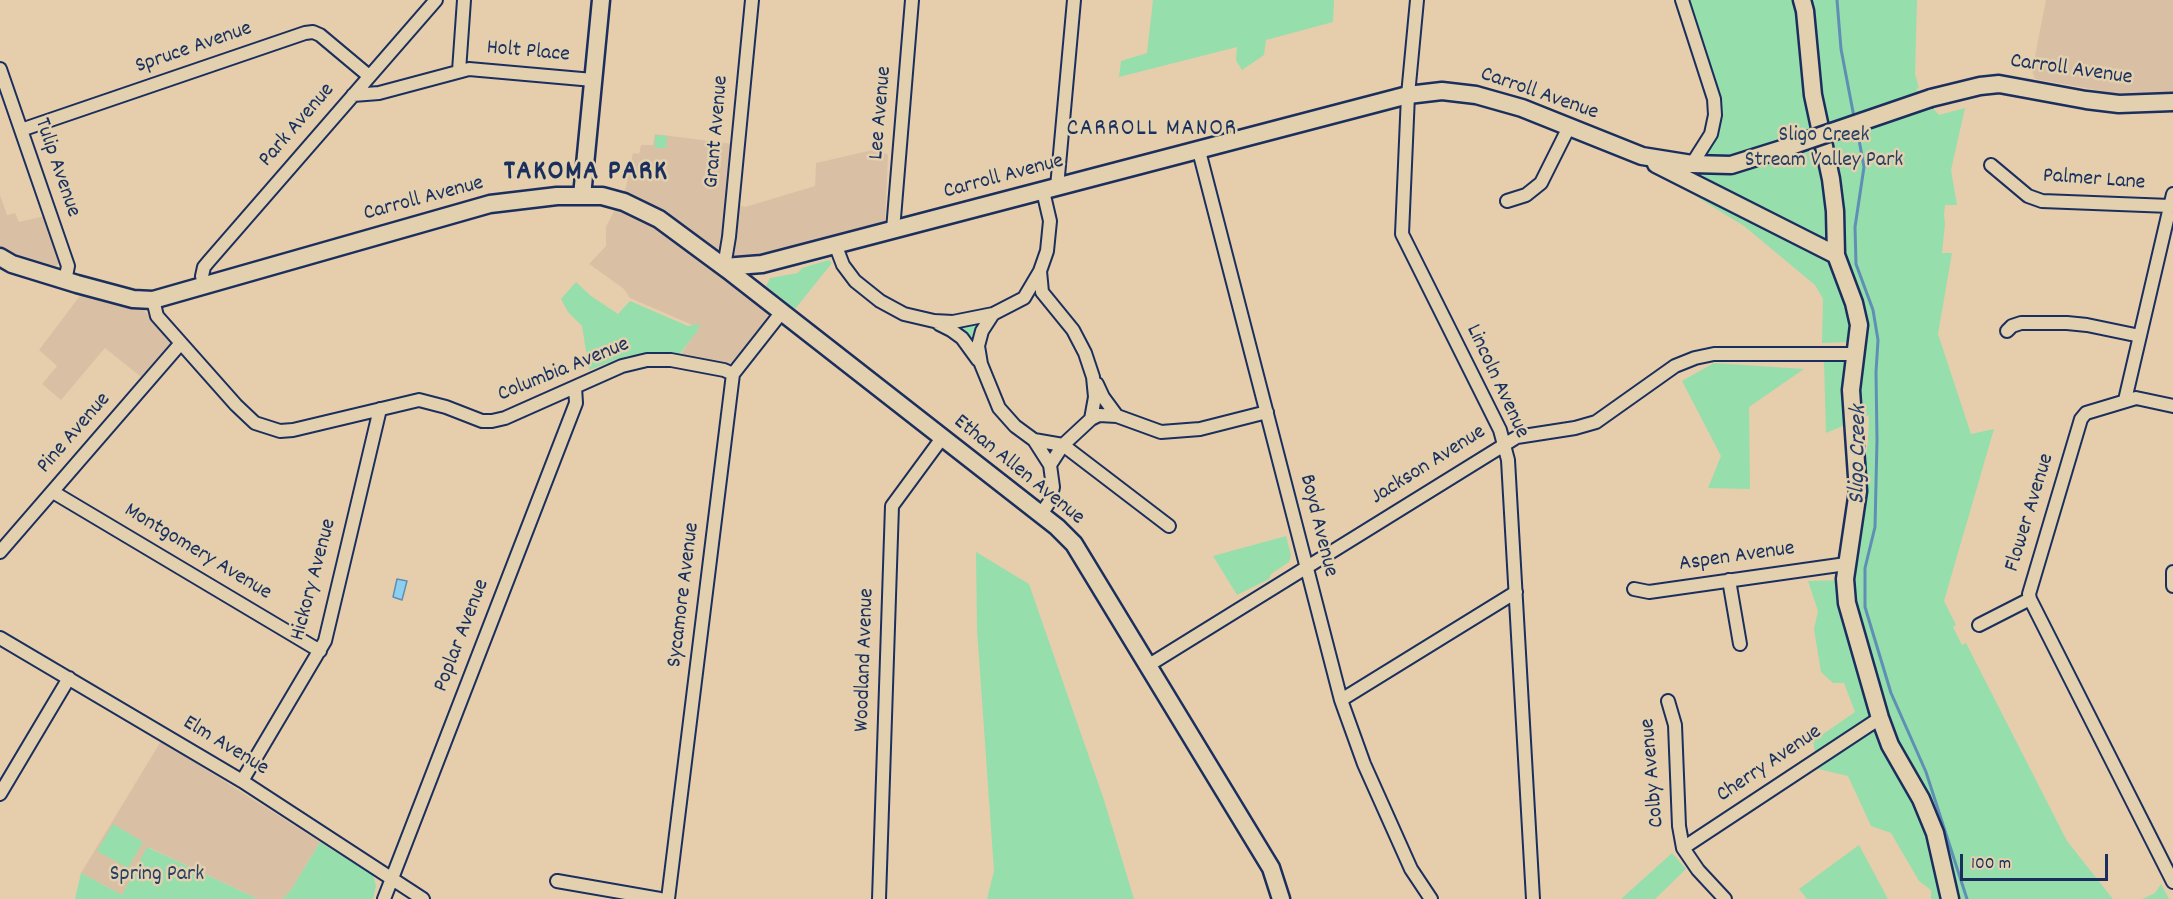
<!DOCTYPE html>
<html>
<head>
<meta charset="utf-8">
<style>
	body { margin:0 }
	#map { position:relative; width:2173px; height:899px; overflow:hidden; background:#e6ceac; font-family:Dekko,sans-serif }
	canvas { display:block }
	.scale { position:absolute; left:1960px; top:854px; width:148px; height:27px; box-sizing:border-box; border:3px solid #1b2f5e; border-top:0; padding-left:8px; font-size:18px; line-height:21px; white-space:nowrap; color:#1b2f5e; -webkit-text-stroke:4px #e2d0ae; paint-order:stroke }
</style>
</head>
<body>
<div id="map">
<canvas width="2173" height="899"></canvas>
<div class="scale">100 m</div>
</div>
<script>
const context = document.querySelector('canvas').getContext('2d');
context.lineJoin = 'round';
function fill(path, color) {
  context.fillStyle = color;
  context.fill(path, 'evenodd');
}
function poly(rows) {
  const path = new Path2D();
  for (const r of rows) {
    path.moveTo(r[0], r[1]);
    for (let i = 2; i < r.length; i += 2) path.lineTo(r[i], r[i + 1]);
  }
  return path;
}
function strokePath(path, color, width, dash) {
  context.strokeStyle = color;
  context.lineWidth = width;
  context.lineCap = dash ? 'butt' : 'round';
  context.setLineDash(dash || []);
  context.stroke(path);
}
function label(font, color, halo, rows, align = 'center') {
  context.font = font + ' Dekko,sans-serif';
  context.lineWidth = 5;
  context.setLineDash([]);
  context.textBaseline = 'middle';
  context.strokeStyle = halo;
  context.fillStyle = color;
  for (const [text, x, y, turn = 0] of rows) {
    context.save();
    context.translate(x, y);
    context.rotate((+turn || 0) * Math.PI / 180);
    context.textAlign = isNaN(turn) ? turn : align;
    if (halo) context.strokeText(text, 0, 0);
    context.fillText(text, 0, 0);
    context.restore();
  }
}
fill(poly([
	[2046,0,2173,0,2173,93,2125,95,2035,79,2032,71],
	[655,134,733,144,728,202,745,207,815,186,816,163,877,149,888,155,885,221,760,256,736,256,721,277,768,310,768,317,731,365,681,354,696,331,690,324,630,298,624,289,589,264,606,246,606,227,626,187,633,153,639,154,641,145,653,145],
	[0,195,7,215,15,213,19,222,44,216,60,262,56,266,49,268,16,257,0,247],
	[82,293,139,305,172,341,141,377,105,348,61,400,42,384,57,366,39,350],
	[161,741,320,842,291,890,282,899,258,899,148,847,122,895,81,873]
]), '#d9c0a4');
fill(poly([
	[1153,0,1334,0,1333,22,1266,40,1264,55,1242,70,1236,60,1237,47,1119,77,1121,61,1147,53],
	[1683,0,1917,0,1915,74,1919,88,1916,89,1939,115,1965,108,1951,170,1957,205,1945,205,1944,214,1945,224,1942,253,1952,253,1938,334,1971,434,1994,429,1944,601,1956,625,1953,627,1962,645,1966,643,2067,841,2113,899,1931,899,1931,890,1919,881,1891,833,1871,826,1848,776,1818,769,1813,741,1855,712,1844,683,1833,683,1821,672,1814,629,1818,611,1808,581,1847,580,1868,441,1869,415,1826,433,1824,361,1851,362,1850,342,1822,343,1823,299,1815,285,1744,226,1686,190,1716,129],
	[655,135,667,136,666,148,655,148],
	[829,260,832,263,795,309,766,286,770,278,798,273,802,268],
	[576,282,591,296,618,314,630,301,688,326,700,324,698,330,679,355,659,353,627,356,589,370,582,326,568,312,561,299],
	[980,321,981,324,974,341,958,328,960,323],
	[1714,363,1804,369,1749,407,1750,489,1708,488,1721,456,1682,381],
	[1286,536,1291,555,1289,562,1271,574,1269,579,1237,595,1213,556],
	[976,552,1029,584,1104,800,1134,899,987,899,994,871,977,629],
	[113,824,143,842,128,868,97,851],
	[320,842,373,875,376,886,373,899,282,899,291,890],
	[1859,845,1888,899,1807,899,1799,889],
	[147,847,258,899,75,899,81,873,122,895],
	[1672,853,1686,869,1655,899,1621,899],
	[2161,884,2169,899,2142,899,2155,893]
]), '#96deac');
const water = poly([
	[397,579,407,581,402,600,393,597,397,579]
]);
fill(water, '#8dcfef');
strokePath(water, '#5f8fb5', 1.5);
strokePath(poly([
	[1837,0,1841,49,1854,117],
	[1857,129,1864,167,1855,227,1856,264,1873,310,1878,340,1876,372,1877,440,1875,527,1865,568,1865,607,1891,693,1926,772,1967,899]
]), '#5f8fb5', 3);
const street = poly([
	[1417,0,1408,95,1402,234,1500,430,1508,460,1533,899],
	[1682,0,1714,99,1715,115,1711,134,1692,164],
	[0,69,68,266,65,281],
	[459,71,464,0],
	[353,95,379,93,469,69,593,80],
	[21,130,305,33,313,32,320,35,369,76],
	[1199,151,1341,700,1364,764,1411,869,1431,899],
	[1991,165,2028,196,2042,201,2170,206],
	[1057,187,1074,0],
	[1507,201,1526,195,1541,183,1569,127],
	[893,230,912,0],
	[835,244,843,265,855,281,880,301,904,314,934,321,953,322,993,314],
	[724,267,729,237,752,0],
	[1040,271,1042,292,1073,330,1085,353,1093,377,1095,397,1091,419,1063,445,1050,465],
	[204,284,202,276,204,267,209,261,436,0],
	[153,300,157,316,236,405,255,423,280,431,293,430,419,400,446,407,482,421,492,421,505,418,622,366,647,360,671,360,724,370,733,374],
	[939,324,951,330,962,338,978,360],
	[2007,331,2012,326,2021,323,2067,323,2087,325,2140,336],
	[1097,384,1103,397,1117,416],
	[2125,400,2173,194],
	[2173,406,2136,398,2086,413,2081,419,2029,594,2030,599,2173,882],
	[1091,419,1099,415,1117,416,1161,432,1200,429,1267,412],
	[1034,440,1063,445,1169,526],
	[53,492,320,651],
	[1041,514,1050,501,1053,487,1050,465,1034,440,1015,426,999,408,981,364,978,346,982,331,993,314,1024,298,1040,271,1047,251,1050,221,1043,191],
	[0,552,181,343],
	[2173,572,2173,586],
	[1729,580,1740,644],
	[1634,589,1649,592,1846,564],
	[1979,625,2030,599],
	[0,638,242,781,423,899],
	[1149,665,1517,437,1575,428,1596,422,1675,366,1695,358,1714,354,1856,354],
	[1341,700,1516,592],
	[1668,701,1675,725,1679,826,1683,848,1698,870,1725,899],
	[242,781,325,641,380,409],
	[0,794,69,678],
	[1683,848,1880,718],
	[557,881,660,899],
	[384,899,576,403,575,387],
	[668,899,733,374,781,313],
	[879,899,892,506,942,438]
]);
const secondary = poly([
	[1802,0,1805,11,1813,95,1831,179,1835,211,1836,255,1854,303,1859,325,1851,390,1858,491,1845,579,1847,603,1880,718,1890,745,1921,799,1935,833,1950,899],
	[1931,98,1980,86,1999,84,2086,100,2119,104,2173,102],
	[1656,164,1836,255],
	[582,196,601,0],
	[0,257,12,264,77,284,133,299,153,300,490,204,557,196,602,196,624,202,659,219,728,270,1057,527,1074,544,1271,868,1281,899],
	[724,267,762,264,1408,95,1442,91,1476,95,1522,108,1642,156,1692,164,1731,165,1782,149]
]);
strokePath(street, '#1b2f5e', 16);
strokePath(secondary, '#1b2f5e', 21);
strokePath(street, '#e2d0ae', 12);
strokePath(secondary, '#e2d0ae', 16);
const secondaryBridge = poly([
	[1782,149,1931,98]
]);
strokePath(secondaryBridge, '#1b2f5e', 21, []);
strokePath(secondaryBridge, '#e2d0ae', 16);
label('22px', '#1b2f5e', '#e2d0ae', [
	["Spruce Avenue",194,49,-19],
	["Holt Place",528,53,5],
	["Carroll Avenue",2071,71,8],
	["Carroll Avenue",1539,95,19],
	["Lee Avenue",882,113,-85],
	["Park Avenue",298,126,-49],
	["Grant Avenue",718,132,-85],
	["Tulip Avenue",56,168,71],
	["Carroll Avenue",1004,178,-15],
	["Palmer Lane",2094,181,4],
	["Carroll Avenue",424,200,-15],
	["Columbia Avenue",564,371,-22],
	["Lincoln Avenue",1496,382,65],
	["Pine Avenue",75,434,-49],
	["Jackson Avenue",1429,466,-32],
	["Ethan Allen Avenue",1018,471,39],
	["Flower Avenue",2031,513,-73],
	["Boyd Avenue",1317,526,76],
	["Montgomery Avenue",197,553,31],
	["Aspen Avenue",1737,558,-8],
	["Hickory Avenue",315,580,-75],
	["Sycamore Avenue",685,595,-83],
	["Poplar Avenue",463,636,-69],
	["Woodland Avenue",866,660,-88],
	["Elm Avenue",225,747,31],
	["Cherry Avenue",1770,765,-34],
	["Colby Avenue",1654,773,-95]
]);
label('22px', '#274066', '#e2d0ae', [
	["Sligo Creek",1824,137],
	["Stream Valley Park",1824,162],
	["Spring Park",157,876]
]);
context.letterSpacing = '1.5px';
label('24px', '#1b2f5e', '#e2d0ae', [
	["CARROLL MANOR",1152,131]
]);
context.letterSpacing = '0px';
label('italic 24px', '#263f6c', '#e2d0ae', [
	["Sligo Creek",1860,455,-89]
]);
context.letterSpacing = '1.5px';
label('bold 28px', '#1b2f5e', '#e2d0ae', [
	["TAKOMA PARK",586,174]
]);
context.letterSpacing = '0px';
</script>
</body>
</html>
